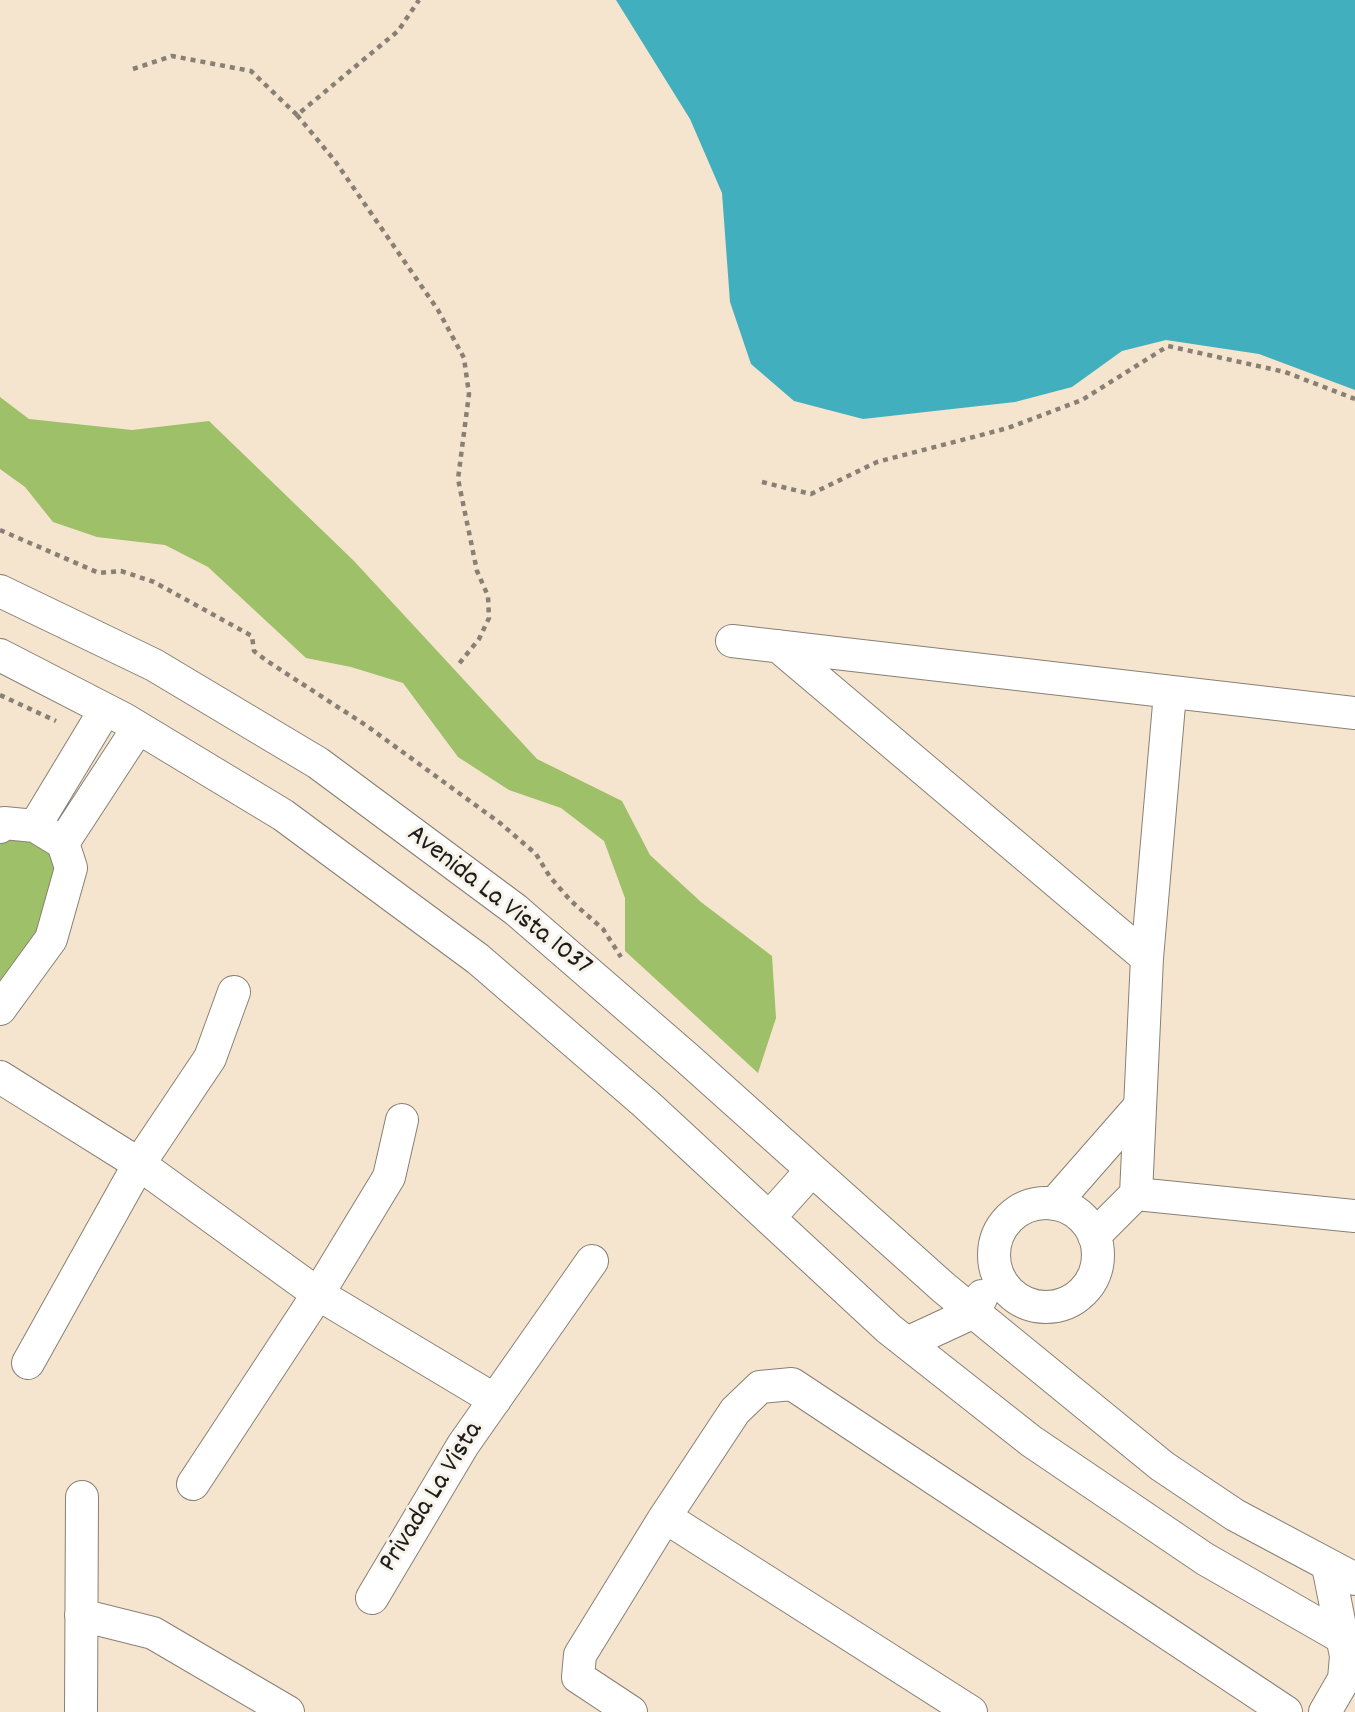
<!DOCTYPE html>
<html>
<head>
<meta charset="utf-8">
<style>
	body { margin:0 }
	canvas { display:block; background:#f5e4ce }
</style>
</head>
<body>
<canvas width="1355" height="1712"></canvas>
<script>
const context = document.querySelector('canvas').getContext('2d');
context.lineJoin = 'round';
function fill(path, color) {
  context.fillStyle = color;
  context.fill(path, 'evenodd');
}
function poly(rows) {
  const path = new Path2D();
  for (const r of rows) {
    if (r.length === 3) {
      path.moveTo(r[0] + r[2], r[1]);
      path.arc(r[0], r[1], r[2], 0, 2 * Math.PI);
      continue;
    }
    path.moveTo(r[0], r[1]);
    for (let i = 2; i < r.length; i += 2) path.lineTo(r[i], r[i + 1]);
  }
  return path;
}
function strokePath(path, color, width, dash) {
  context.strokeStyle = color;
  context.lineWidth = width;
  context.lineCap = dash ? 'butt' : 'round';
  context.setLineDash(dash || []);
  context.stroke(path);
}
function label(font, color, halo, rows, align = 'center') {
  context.font = font + ' Dekko,sans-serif';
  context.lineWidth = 6;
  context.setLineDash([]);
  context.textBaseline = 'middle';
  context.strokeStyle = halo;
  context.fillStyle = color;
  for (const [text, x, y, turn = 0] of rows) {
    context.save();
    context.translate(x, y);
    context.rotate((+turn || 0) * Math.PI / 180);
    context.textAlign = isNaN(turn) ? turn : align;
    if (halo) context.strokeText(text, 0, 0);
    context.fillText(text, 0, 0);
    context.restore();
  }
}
fill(poly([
	[0,397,29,419,132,430,209,421,354,561,537,759,622,801,650,855,701,902,772,956,776,1018,758,1073,625,951,625,898,604,841,561,808,509,790,458,757,403,683,351,667,306,658,208,567,165,545,97,537,53,522,25,487,0,469],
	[35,826,71,868,0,1009,0,827]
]), '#9dc069');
fill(poly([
	[616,0,1355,0,1355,390,1259,354,1166,340,1122,351,1072,387,1015,402,863,419,794,401,751,364,730,302,722,193,690,119]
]), '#41afbd');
const street = poly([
	[0,591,154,665,318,763,516,910,687,1058,944,1288,1162,1466,1235,1515,1355,1579],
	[732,641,1355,713],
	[778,646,1147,958],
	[0,655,124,719,283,815,478,959,646,1104,889,1329,1031,1441,1205,1559,1355,1645],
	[35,826,105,710],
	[0,827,4,823,35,826,63,843,71,868,51,939,0,1009],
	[63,843,138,728],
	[0,1077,139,1164,318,1294,495,1400],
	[1136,1194,1355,1216],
	[1046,1255,52],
	[1054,1204,1139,1107],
	[769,1218,811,1171],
	[1094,1236,1136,1194,1147,958,1170,693],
	[907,1343,974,1312,982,1296],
	[28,1363,139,1164,210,1058,234,992],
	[193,1484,318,1294,389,1177,402,1120],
	[665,1517,971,1712],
	[372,1598,463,1445,592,1261],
	[81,1615,153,1633,288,1712],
	[81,1712,82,1497],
	[631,1712,578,1677,580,1655,665,1517,735,1411,760,1387,792,1384,1286,1712],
	[1325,1712,1344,1679,1346,1656,1328,1566]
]);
strokePath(street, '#888075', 34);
strokePath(poly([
	[133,69,172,56,251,71,297,115,398,31,419,0],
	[297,115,335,161,438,310,464,358,469,394,458,479,477,571,488,596,489,618,479,639,458,665],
	[762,482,811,494,877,462,1008,428,1082,400,1168,346,1285,372,1355,399],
	[0,530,99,573,121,571,154,582,252,636,254,651,267,661,367,726,500,823,536,854,550,877,571,901,603,929,621,957],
	[0,695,56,721]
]), '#888075', 4.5, [5, 5]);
strokePath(street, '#fff', 32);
label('28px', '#1c1c1c', '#f7f3e8', [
	["Avenida La Vista 1037",498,902,38],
	["Privada La Vista",433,1498,-58]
]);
</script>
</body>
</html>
